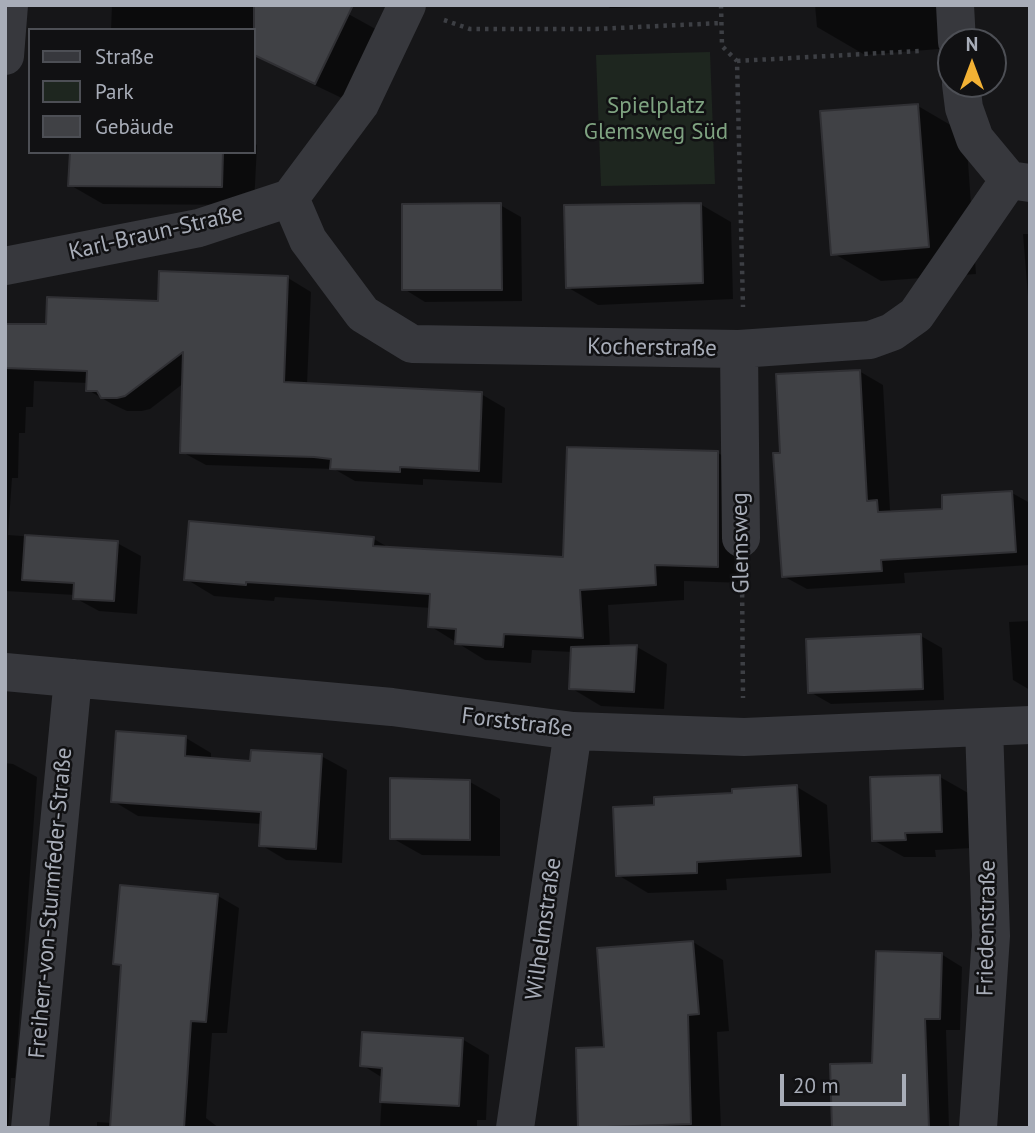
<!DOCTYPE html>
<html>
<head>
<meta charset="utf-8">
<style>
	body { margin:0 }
	#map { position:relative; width:1035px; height:1133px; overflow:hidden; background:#161618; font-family:"PT Sans",sans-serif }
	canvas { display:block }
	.frame { position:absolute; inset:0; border:7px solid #a8adb8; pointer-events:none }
	.legend { position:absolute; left:28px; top:28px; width:228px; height:126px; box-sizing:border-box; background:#111113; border:2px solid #4d4f55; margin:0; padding:9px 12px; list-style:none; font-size:21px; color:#a8adb8 }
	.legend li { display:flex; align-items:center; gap:14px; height:35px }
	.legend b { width:35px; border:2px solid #4d4f55 }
	.north { position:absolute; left:937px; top:28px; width:70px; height:70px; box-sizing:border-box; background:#111113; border:2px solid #4d4f55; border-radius:50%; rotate:0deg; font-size:19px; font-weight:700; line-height:28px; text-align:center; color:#a8adb8 }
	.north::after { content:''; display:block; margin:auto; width:24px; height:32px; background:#f2b134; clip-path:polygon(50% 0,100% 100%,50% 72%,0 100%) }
	.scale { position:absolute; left:780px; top:1074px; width:126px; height:32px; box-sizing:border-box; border:4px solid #a8adb8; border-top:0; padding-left:9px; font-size:21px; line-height:24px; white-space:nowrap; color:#a8adb8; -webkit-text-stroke:5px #111113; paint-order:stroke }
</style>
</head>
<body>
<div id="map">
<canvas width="1035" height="1133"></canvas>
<div class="frame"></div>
<ul class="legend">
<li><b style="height:9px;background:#37383d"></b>Straße</li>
<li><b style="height:19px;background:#1e261f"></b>Park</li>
<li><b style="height:19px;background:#404145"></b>Gebäude</li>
</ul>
<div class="north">N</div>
<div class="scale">20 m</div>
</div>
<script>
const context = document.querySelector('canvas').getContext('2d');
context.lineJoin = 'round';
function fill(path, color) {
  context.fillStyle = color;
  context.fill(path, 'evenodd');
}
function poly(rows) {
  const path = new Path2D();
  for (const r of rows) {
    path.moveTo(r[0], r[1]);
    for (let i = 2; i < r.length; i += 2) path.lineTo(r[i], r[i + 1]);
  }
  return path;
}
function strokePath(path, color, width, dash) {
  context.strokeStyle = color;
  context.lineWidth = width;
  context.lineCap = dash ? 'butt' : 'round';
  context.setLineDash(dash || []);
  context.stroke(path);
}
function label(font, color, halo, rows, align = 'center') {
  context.font = font + ' "PT Sans",sans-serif';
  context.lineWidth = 5;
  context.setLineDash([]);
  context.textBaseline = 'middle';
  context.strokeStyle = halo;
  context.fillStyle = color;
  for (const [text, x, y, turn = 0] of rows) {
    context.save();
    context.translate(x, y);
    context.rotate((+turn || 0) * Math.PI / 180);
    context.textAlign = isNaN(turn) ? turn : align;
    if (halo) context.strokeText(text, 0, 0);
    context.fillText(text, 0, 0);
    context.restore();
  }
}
fill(poly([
	[710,52,715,184,601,186,596,55]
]), '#1e261f');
fill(poly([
	[112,5,332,5,381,32,348,101,254,56,254,30,111,30],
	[606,5,725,5,610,8],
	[815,5,954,5,951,48,865,55,817,27],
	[918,106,966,134,976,274,881,281,833,253],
	[254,143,257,145,254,205,103,204,70,185,72,152,254,152],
	[700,204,731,222,733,299,598,305,567,287],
	[500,205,521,217,522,301,425,302,404,289],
	[1023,234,1030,234,1030,321],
	[288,278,311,292,307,385,481,394,505,408,502,483,423,479,423,485,355,481,334,469,206,465,182,452,184,383,150,409,142,411,127,411,112,404,88,390,89,383,34,381,33,407,26,407,25,433,19,433,18,478,12,478,8,535,117,543,141,556,137,614,99,611,75,598,75,595,5,591,5,326,48,326],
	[859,371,883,385,890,510,896,513,944,510,1012,493,1030,503,1030,565,904,573,905,583,807,589,783,576,782,455],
	[718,453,746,469,746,583,684,581,684,600,608,605,610,648,637,647,667,664,664,709,601,706,571,688,572,652,532,650,531,663,485,660,430,626,431,608,275,597,274,601,214,596,186,579,374,539,391,549,565,559],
	[1030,621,1030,690,1013,680,1009,622],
	[921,636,942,648,944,700,831,704,810,692],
	[186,738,211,753,211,760,252,763,321,756,347,770,342,863,286,860,261,845,262,824,138,816,113,801],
	[5,763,13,764,37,777,15,1078,11,1078,8,1128,5,1128],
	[940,777,970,794,972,848,935,850,936,857,904,857,873,840],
	[470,782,500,799,500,856,422,855,392,838],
	[797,787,827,805,831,873,726,879,727,890,648,893,618,875,656,807],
	[218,896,239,908,227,1033,212,1033,206,1118,219,1128,97,1128,97,1122,112,1123,123,967,115,963],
	[693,942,723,960,729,1031,717,1032,721,1128,582,1128,606,1049],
	[941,954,962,967,960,1030,946,1030,949,1128,834,1128],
	[462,1039,489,1055,486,1120,477,1120,477,1128,380,1128,383,1078,362,1065]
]), '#0007');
const building = poly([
	[254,5,353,5,315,84,254,55,254,5],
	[918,104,929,247,831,255,820,111,918,104],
	[70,152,223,152,222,187,68,186,70,152],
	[501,203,502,290,402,290,402,204,501,203],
	[701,203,703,283,566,288,564,205,701,203],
	[159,271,288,276,284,382,482,392,479,471,400,467,400,472,330,469,331,459,314,457,180,453,183,352,125,396,117,398,101,398,97,391,86,391,87,371,5,368,5,324,46,324,47,297,158,301,159,271],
	[860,370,867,501,877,500,878,512,942,509,942,495,1012,491,1016,552,881,560,882,571,782,577,773,453,780,453,776,374,860,370],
	[567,447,718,451,718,567,655,565,656,585,580,590,583,638,504,634,503,647,455,644,456,629,428,627,430,594,246,582,246,585,184,580,189,521,374,537,373,546,563,557,567,447],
	[25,535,118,541,114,601,73,599,74,583,22,580,25,535],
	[921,634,923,689,808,693,806,639,921,634],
	[637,645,634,692,569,689,571,647,637,645],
	[116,731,186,736,185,756,250,761,251,750,322,754,316,849,259,846,261,812,111,802,116,731],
	[940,775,942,832,905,833,906,840,872,841,870,777,940,775],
	[390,778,470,780,470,840,390,839,390,778],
	[797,785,801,856,697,862,697,873,616,876,613,807,654,805,654,797,732,793,732,789,797,785],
	[120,885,218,894,206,1022,191,1021,184,1128,110,1128,121,965,113,964,120,885],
	[693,941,699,1014,688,1015,691,1124,578,1128,576,1048,604,1047,597,948,693,941],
	[876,951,942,953,940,1019,925,1019,929,1128,832,1128,830,1064,872,1063,876,951],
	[362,1032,463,1038,459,1106,380,1102,382,1068,360,1066,362,1032]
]);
fill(building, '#404145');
strokePath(building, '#303034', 2);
strokePath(poly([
	[721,5,722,46,737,61,743,307],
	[444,20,470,29,596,29,721,23],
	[737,61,919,51],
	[742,577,743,698]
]), '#3d3f44', 4.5, [3.5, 5]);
strokePath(poly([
	[955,5,957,42],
	[5,56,9,5],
	[961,84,964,108,975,139,1009,180,1030,183],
	[290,198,308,240,363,314,412,344,739,349,870,340,892,332,916,315,1009,180],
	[5,266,199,228,290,198,360,104,407,5],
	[739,349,741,538],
	[5,672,392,707,573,731,744,737,1030,725],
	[30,1128,73,678],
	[515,1128,573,731],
	[978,1128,991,936,984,727]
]), '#37383d', 38);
label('23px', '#7fa381', '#111113', [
	["Spielplatz",656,106],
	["Glemsweg Süd",656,132]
]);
label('23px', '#a8adb8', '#111113', [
	["Karl-Braun-Straße",156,233,-13],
	["Kocherstraße",652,348,1],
	["Glemsweg",741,543,-91],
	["Forststraße",517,723,7],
	["Freiherr-von-Sturmfeder-Straße",51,903,-85],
	["Friedenstraße",987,928,-89],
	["Wilhelmstraße",544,929,-82]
]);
</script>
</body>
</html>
